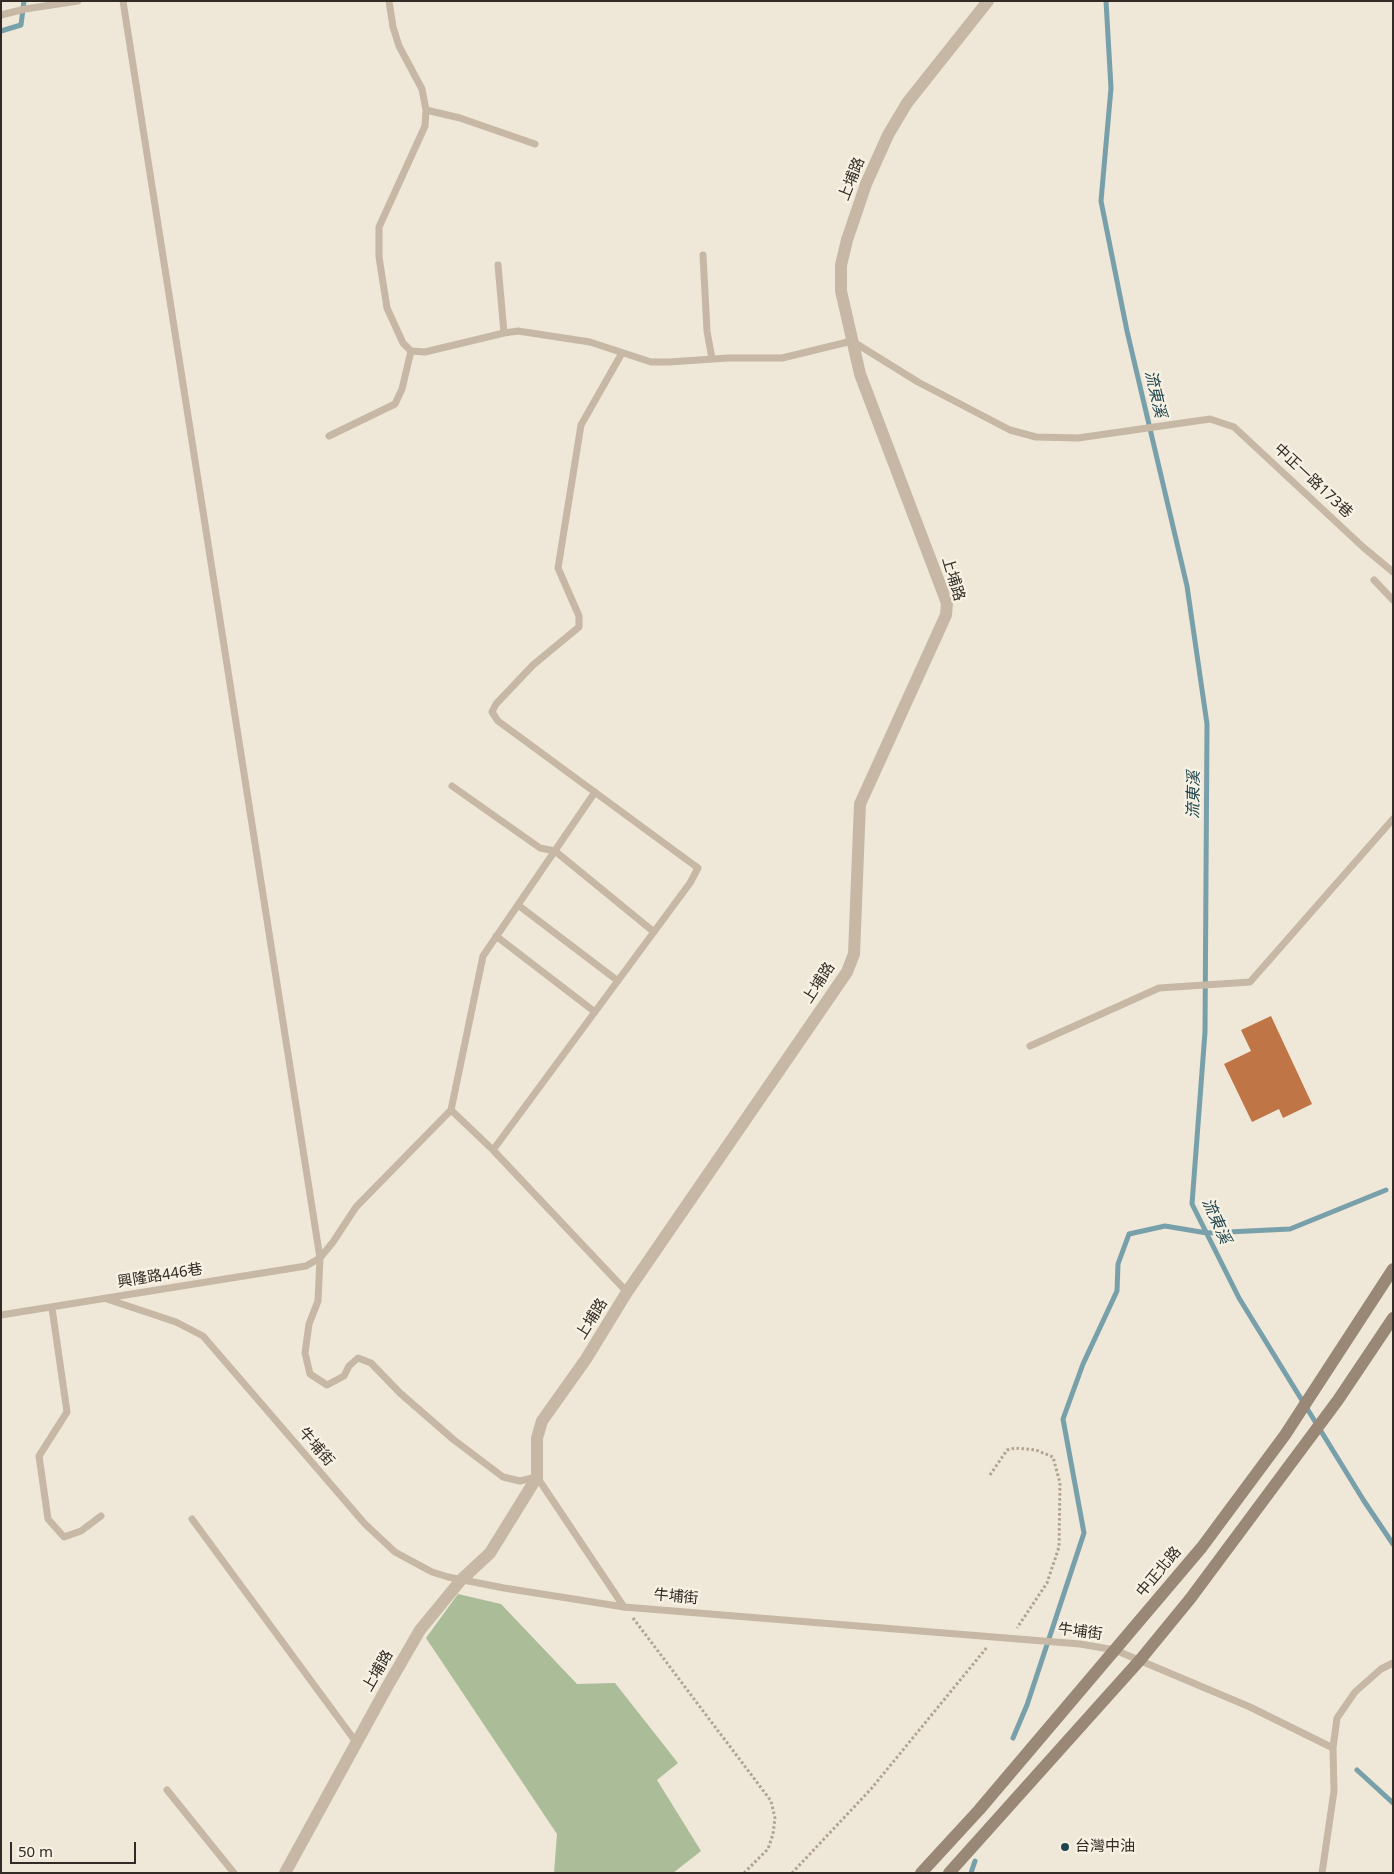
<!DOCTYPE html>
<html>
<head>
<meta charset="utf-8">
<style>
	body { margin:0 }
	#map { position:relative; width:1394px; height:1874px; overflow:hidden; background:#efe7d7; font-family:"Noto Sans",sans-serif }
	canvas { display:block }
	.frame { position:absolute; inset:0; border:2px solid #322b25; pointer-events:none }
	.scale { position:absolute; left:10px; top:1842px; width:126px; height:22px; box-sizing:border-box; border:2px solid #322b25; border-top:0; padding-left:6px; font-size:15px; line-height:18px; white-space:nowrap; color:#322b25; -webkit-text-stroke:4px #f7f1e3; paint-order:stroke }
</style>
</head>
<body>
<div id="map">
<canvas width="1394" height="1874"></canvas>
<div class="frame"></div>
<div class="scale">50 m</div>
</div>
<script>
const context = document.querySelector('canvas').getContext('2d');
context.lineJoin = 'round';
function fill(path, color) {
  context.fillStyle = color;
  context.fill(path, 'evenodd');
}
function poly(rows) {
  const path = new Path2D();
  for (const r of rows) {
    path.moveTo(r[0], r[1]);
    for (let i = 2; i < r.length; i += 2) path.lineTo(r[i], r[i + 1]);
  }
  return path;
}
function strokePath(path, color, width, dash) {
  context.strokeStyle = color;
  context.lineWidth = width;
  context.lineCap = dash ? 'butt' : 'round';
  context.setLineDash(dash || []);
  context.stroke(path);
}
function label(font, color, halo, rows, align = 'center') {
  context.font = font + ' "Noto Sans","Noto Sans TC",sans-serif';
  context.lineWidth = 5;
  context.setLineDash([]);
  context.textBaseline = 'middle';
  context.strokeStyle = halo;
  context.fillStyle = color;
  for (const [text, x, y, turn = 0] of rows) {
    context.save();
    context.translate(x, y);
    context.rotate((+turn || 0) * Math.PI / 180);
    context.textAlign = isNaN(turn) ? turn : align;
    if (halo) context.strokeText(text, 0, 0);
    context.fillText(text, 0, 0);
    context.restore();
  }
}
fill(poly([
	[458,1594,501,1604,577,1684,615,1683,678,1763,657,1780,701,1851,673,1873,554,1873,557,1834,426,1638]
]), '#abbc99');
strokePath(poly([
	[1106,1,1111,88,1101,201,1127,331,1187,586,1207,724,1205,1032,1192,1204,1239,1298,1364,1501,1393,1544],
	[1,31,21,25,24,1],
	[1013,1738,1027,1705,1084,1533,1063,1419,1083,1364,1117,1291,1118,1264,1129,1234,1165,1226,1207,1233,1290,1229,1386,1190],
	[1357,1770,1393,1803],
	[971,1873,975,1861]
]), '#78a0aa', 5);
fill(poly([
	[1271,1016,1312,1104,1283,1118,1279,1109,1252,1122,1224,1064,1251,1051,1241,1030]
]), '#bf7545');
strokePath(poly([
	[990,1475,1007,1450,1015,1448,1036,1450,1053,1457,1060,1483,1059,1547,1047,1583,1017,1628],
	[633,1618,771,1801,775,1818,773,1834,768,1849,744,1873],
	[792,1873,871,1789,988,1646]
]), '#b1a38f', 3, [2.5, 2.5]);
strokePath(poly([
	[123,1,320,1258,318,1301,309,1324,305,1353,310,1374,327,1385,344,1376,349,1366,358,1358,371,1363,400,1393,454,1440,503,1477,520,1481,537,1477,624,1607],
	[389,1,393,27,399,46,422,89,426,110,425,126,379,227,379,257,387,308,403,343,411,351,425,352,504,333,518,331,590,342,651,362,669,362,728,358,782,358,852,341,918,382,1010,430,1036,437,1078,438,1210,419,1234,427,1363,547,1393,572],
	[1,15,25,9,78,1],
	[426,110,460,118,535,144],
	[703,255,707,331,712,359],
	[498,265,504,333],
	[329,436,395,404,402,389,411,351],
	[1374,580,1393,600],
	[452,786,540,848,555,851,654,932],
	[518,905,618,981],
	[496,936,595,1012],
	[1030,1046,1159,988,1250,982,1393,819],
	[451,1110,493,1150,627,1292],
	[493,1150,690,883,698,868,498,721,492,712,496,704,533,665,579,627,579,616,558,568,581,425,622,353],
	[107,1299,176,1322,203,1336,365,1524,395,1552,432,1572,448,1577,504,1588,624,1607,1080,1644,1115,1650,1250,1707,1333,1748],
	[52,1308,67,1412,39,1456,48,1519,64,1537,81,1531,101,1516],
	[1,1315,306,1266,320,1258,333,1242,356,1207,451,1110,483,956,595,792],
	[192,1519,356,1742],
	[167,1790,234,1873],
	[1322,1873,1334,1791,1333,1748,1337,1718,1355,1692,1381,1669,1393,1663]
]), '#c6b8a4', 7);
strokePath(poly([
	[285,1873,387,1687,420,1630,461,1580,490,1553,537,1477,537,1438,542,1421,586,1359,627,1292,847,972,854,954,860,804,946,615,947,603,860,374,841,291,841,265,847,240,866,184,888,135,907,103,988,1]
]), '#c6b8a4', 12);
strokePath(poly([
	[921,1873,979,1810,1202,1547,1285,1435,1393,1269],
	[949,1873,1140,1660,1190,1599,1338,1400,1393,1318]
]), '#998876', 12);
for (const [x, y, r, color] of [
	[1065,1847,5,"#1e4550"]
]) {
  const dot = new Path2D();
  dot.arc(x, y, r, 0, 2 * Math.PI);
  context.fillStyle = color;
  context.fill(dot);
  strokePath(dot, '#f7f1e3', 2);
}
label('15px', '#322b25', '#f7f1e3', [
	["上埔路",852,179,-68],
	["中正一路173巷",1313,481,43],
	["上埔路",953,579,73],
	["上埔路",819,983,-57],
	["興隆路446巷",160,1276,-9],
	["上埔路",592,1319,-58],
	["牛埔街",316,1447,49],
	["中正北路",1159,1572,-50],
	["牛埔街",676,1597,5],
	["牛埔街",1080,1632,7],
	["上埔路",378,1671,-60]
]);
label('15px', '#322b25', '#f7f1e3', [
	["台灣中油",1075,1847]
], 'left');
label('italic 16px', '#1e4550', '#f7f1e3', [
	["流東溪",1155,394,77],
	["流東溪",1194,795,-89],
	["流東溪",1216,1221,66]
]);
</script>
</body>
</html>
